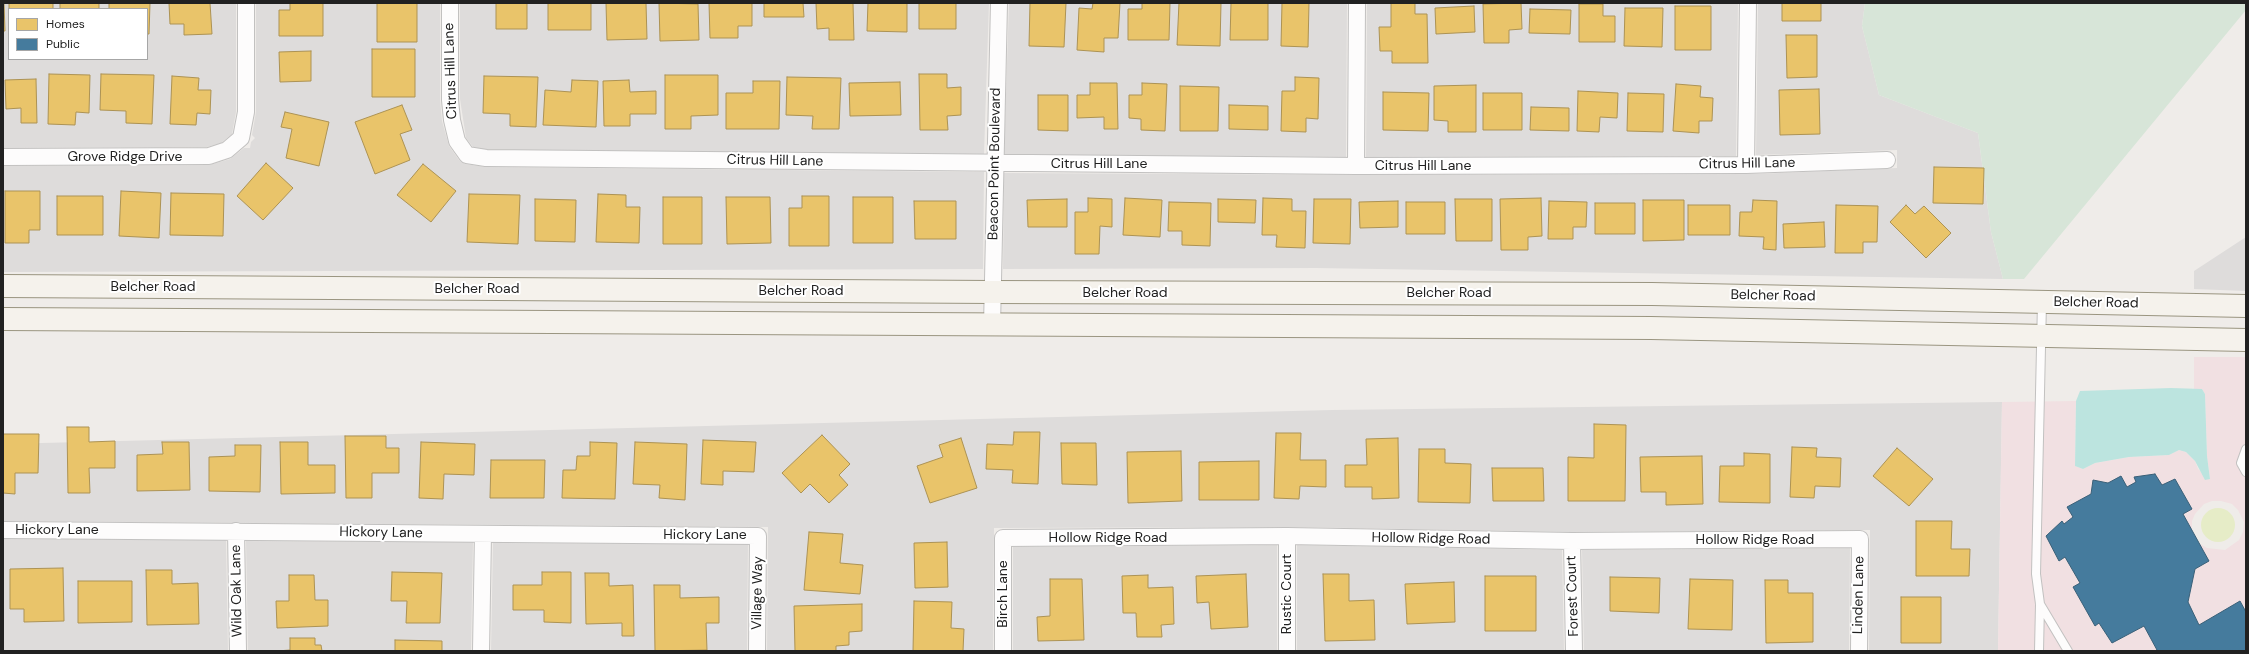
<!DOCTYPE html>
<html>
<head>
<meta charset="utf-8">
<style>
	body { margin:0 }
	#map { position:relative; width:2249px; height:654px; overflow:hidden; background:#efece9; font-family:"DM Sans",sans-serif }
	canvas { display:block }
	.frame { position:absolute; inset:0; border:4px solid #212121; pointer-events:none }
	.legend { position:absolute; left:8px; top:8px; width:140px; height:52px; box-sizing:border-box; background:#fff; border:1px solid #a6a6a6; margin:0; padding:5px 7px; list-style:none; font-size:12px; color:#212121 }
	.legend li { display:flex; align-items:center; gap:8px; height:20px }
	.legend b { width:20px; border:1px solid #a6a6a6 }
</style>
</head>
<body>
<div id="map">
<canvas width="2249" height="654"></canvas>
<div class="frame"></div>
<ul class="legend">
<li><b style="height:11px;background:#e9c46a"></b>Homes</li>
<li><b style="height:11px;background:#457b9d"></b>Public</li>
</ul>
</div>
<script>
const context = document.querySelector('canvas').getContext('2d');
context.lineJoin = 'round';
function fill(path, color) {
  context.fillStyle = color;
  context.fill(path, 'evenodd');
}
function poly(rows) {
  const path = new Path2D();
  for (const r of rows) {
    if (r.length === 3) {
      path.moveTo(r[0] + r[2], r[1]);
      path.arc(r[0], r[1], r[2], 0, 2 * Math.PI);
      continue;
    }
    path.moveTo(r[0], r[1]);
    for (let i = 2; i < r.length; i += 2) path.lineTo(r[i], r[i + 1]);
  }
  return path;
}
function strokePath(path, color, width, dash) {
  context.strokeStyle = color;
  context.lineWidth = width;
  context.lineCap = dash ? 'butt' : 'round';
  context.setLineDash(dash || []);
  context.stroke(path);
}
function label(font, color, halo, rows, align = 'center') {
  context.font = font + ' "DM Sans",sans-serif';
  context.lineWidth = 4;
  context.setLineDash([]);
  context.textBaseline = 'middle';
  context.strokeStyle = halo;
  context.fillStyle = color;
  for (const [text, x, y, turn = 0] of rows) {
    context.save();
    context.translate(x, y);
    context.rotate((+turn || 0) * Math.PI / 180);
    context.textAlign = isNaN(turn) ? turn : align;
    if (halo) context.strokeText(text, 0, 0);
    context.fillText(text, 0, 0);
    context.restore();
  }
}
fill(poly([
	[3,3,236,3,236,112,232,134,221,143,207,147,3,148],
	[9,9,147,9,147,59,9,59],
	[256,3,440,3,440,100,442,121,449,146,459,160,465,164,486,167,984,172,983,269,3,272,3,166,209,165,230,159,244,148,250,148,251,142,255,138,252,135,256,112],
	[460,3,989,3,984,154,487,150,473,147,466,138,460,99],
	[1009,3,1347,3,1346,157,1004,155],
	[1367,3,1738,3,1736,156,1366,157],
	[1758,3,1865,3,1862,26,1879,95,1978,133,1991,232,2003,279,1316,268,1003,269,1004,173,1366,175,1756,174,1897,168,1897,150,1756,155],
	[2246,237,2246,291,2194,289,2194,271],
	[2002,402,1998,651,1869,651,1870,530,1571,532,1297,527,994,528,993,651,767,651,768,527,3,521,3,444,1332,410],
	[3,539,226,540,228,651,3,651],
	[246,541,473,542,471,651,248,651],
	[493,543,748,544,747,651,491,651],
	[1277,545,1277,651,1013,651,1013,547],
	[1297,545,1562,550,1564,651,1297,651],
	[1850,548,1849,651,1584,651,1582,550]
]), '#dedcdb');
fill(poly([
	[2194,357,2246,357,2246,651,1998,651,2002,402,2076,401,2075,466,2083,469,2095,463,2129,457,2169,455,2179,450,2186,452,2195,461,2198,469,2210,479,2207,456,2205,394,2202,389,2194,389],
	[2212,501,2221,501,2232,504,2238,510,2244,522,2243,532,2239,540,2225,550,2207,548,2199,543,2192,531,2192,521,2195,514,2204,504]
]), '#f1e0e2');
fill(poly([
	[2218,525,17]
]), '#e6ecc7');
fill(poly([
	[1865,3,2246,3,2246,10,2024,279,2003,279,1991,232,1978,133,1879,95,1862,26]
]), '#d7e5d8');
fill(poly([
	[2171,388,2202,389,2205,394,2207,456,2210,479,2205,480,2195,461,2186,452,2179,450,2169,455,2129,457,2095,463,2083,469,2075,466,2076,401,2080,391]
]), '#bce4df');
const homes = poly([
	[3,3,4,3,5,31,3,31,3,3],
	[9,3,53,3,53,9,9,9,9,26,9,3],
	[60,3,99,3,99,9,60,9,60,3],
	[109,3,150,3,149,34,147,34,147,9,109,9,109,3],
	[169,3,210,3,212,34,184,35,184,24,170,24,169,3],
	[290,3,323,3,323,36,279,36,279,10,290,10,290,3],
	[377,3,417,3,417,42,377,42,377,3],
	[496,3,527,3,527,29,496,29,496,3],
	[548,3,591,3,591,30,548,30,548,3],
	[606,3,646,3,647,39,607,40,606,3],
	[659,3,698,4,699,40,660,41,659,3],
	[709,3,752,3,752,26,738,26,738,38,710,38,709,3],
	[764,3,803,3,804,17,764,17,764,3],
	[816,3,853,3,854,40,829,40,829,28,817,29,816,3],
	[868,3,907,3,907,32,867,31,868,3],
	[919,3,956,3,956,29,919,29,919,3],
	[1030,3,1066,3,1064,47,1029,46,1030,3],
	[1093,3,1120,3,1118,38,1104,38,1104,52,1077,50,1079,8,1092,9,1093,3],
	[1142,3,1170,3,1169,40,1128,40,1128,9,1142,9,1142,3],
	[1179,3,1221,3,1220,46,1177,45,1179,3],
	[1231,3,1268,3,1268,40,1230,40,1231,3],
	[1282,3,1309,3,1308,47,1281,46,1282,3],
	[1391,3,1415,3,1415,14,1427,14,1428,63,1392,63,1392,51,1380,51,1379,27,1391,27,1391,3],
	[1521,3,1522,29,1509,30,1509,43,1484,43,1483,4,1521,3],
	[1782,3,1821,3,1821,21,1782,21,1782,3],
	[1579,4,1603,4,1603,16,1615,16,1615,42,1579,42,1579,4],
	[1474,6,1475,32,1436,34,1435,8,1474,6],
	[1675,6,1711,6,1711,50,1675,50,1675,6],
	[1625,8,1663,8,1662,47,1624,46,1625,8],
	[1530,9,1571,10,1570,34,1529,33,1530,9],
	[1786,35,1817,35,1817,77,1787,78,1786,35],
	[372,49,415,49,415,97,372,97,372,49],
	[311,51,311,81,280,82,279,52,311,51],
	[49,74,90,75,89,113,76,112,75,125,48,124,49,74],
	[101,74,154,75,152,124,126,123,126,111,100,110,101,74],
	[919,74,947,74,947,88,961,87,961,115,947,116,948,130,920,130,919,74],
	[665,75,718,75,718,115,691,116,691,129,665,129,665,75],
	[172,76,199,78,198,90,211,90,210,114,197,113,196,125,170,124,172,76],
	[484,76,538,77,536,127,510,126,510,114,483,113,484,76],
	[787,77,841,78,839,129,812,129,813,116,786,115,787,77],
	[1295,77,1319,78,1318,119,1306,118,1306,132,1281,131,1282,91,1295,91,1295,77],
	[36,79,37,123,21,123,21,108,6,109,5,80,36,79],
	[572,80,598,81,596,127,543,125,545,90,571,92,572,80],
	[629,80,630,92,656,91,656,114,630,114,630,126,604,126,603,81,629,80],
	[753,81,780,81,779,129,726,129,726,93,753,93,753,81],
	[900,82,901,115,850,116,849,83,900,82],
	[1090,83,1117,83,1118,129,1104,129,1104,117,1077,118,1077,95,1090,95,1090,83],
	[1142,83,1167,84,1165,131,1141,130,1141,119,1129,118,1129,95,1142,95,1142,83],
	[1676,84,1701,86,1700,97,1713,98,1712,121,1699,121,1699,133,1673,131,1676,84],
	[1476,85,1476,132,1448,132,1448,121,1434,120,1434,86,1476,85],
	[1180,86,1219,87,1218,131,1180,131,1180,86],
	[1819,89,1820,134,1780,135,1779,90,1819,89],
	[1578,91,1618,93,1617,118,1600,117,1599,132,1577,131,1578,91],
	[1383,92,1429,93,1428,131,1383,130,1383,92],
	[1483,93,1522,93,1522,130,1483,130,1483,93],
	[1628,93,1664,94,1663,132,1627,131,1628,93],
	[1038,95,1068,95,1068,131,1038,130,1038,95],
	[402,105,412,130,400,134,410,160,375,174,355,122,402,105],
	[1229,105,1268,106,1268,130,1229,129,1229,105],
	[1531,107,1569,108,1569,131,1530,130,1531,107],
	[285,112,329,122,319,166,286,158,292,129,281,127,285,112],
	[266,163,293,188,263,220,237,196,266,163],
	[423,164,456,191,431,222,397,195,423,164],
	[1934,167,1984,168,1983,204,1933,203,1934,167],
	[5,191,40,191,40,230,29,230,29,243,5,243,5,191],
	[121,191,161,193,159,238,119,236,121,191],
	[171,193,224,194,223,236,170,235,171,193],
	[469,194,520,195,518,244,467,242,469,194],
	[598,194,626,195,626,207,640,207,639,243,596,242,598,194],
	[57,196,103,196,103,235,57,235,57,196],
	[802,196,829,196,829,246,789,246,789,208,802,208,802,196],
	[663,197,702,197,702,244,663,244,663,197],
	[726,197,770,197,771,243,727,244,726,197],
	[853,197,893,197,893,243,853,243,853,197],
	[1088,198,1112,199,1112,227,1100,226,1099,254,1075,254,1075,212,1088,212,1088,198],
	[1125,198,1162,200,1160,237,1123,235,1125,198],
	[1263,198,1292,199,1292,211,1306,211,1305,248,1276,247,1277,235,1262,235,1263,198],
	[1541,198,1542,236,1528,237,1528,250,1501,250,1500,199,1541,198],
	[535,199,576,200,575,242,535,241,535,199],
	[1067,199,1067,227,1028,227,1027,200,1067,199],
	[1218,199,1256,200,1255,223,1218,222,1218,199],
	[1314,199,1351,199,1350,244,1313,243,1314,199],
	[1455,199,1492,199,1492,241,1456,241,1455,199],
	[1643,200,1684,200,1684,240,1643,241,1643,200],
	[1753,200,1777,201,1776,250,1763,249,1764,237,1739,236,1740,212,1752,212,1753,200],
	[914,201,956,201,956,239,915,239,914,201],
	[1398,201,1398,227,1360,228,1359,202,1398,201],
	[1549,201,1587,202,1586,227,1573,227,1573,239,1548,239,1549,201],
	[1169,202,1211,203,1210,246,1182,245,1182,231,1168,231,1169,202],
	[1406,202,1445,202,1445,234,1406,234,1406,202],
	[1595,203,1635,203,1635,234,1595,234,1595,203],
	[1688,205,1730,205,1730,235,1688,235,1688,205],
	[1836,205,1878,206,1877,242,1863,242,1863,253,1835,253,1836,205],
	[1906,205,1915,214,1924,206,1951,233,1926,258,1890,222,1906,205],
	[1824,222,1825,247,1784,248,1783,224,1824,222],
	[1594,424,1626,425,1625,501,1568,501,1568,457,1594,458,1594,424],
	[67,427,89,427,89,442,115,441,115,468,89,468,90,493,68,493,67,427],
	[1014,432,1040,432,1038,484,1012,483,1013,470,986,469,987,444,1013,445,1014,432],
	[1276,433,1301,433,1300,460,1326,460,1326,487,1300,486,1299,499,1274,498,1276,433],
	[3,434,39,434,38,473,15,473,15,494,3,493,3,434],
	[822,435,850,464,839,475,848,485,829,503,810,484,801,493,782,473,822,435],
	[345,436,386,436,386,448,399,448,399,473,372,473,372,498,346,498,345,436],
	[961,438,977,488,930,503,917,466,943,457,939,445,961,438],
	[1398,438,1399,498,1372,499,1372,487,1345,487,1345,465,1367,465,1366,439,1398,438],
	[703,440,756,442,754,472,723,471,723,485,701,484,703,440],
	[162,442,189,442,190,490,137,491,137,455,163,454,162,442],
	[280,442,308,442,308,465,335,465,335,493,281,494,280,442],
	[421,442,475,444,474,475,444,474,443,499,419,498,421,442],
	[590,442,617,443,615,499,562,498,563,470,576,470,577,456,590,456,590,442],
	[635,442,687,444,685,500,659,498,660,485,633,484,635,442],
	[1061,443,1096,443,1097,485,1062,484,1061,443],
	[235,445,261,445,260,492,209,491,209,457,235,456,235,445],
	[1792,447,1817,448,1816,457,1841,458,1840,487,1815,486,1814,498,1790,497,1792,447],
	[1897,448,1933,479,1909,506,1873,476,1897,448],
	[1419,449,1445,449,1445,463,1471,464,1470,503,1418,502,1419,449],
	[1181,451,1182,501,1128,503,1127,452,1181,451],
	[1744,453,1770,454,1770,503,1719,502,1720,466,1744,466,1744,453],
	[1702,456,1703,504,1666,505,1666,492,1641,492,1640,457,1702,456],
	[491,460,545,460,544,498,490,498,491,460],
	[1259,461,1259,500,1199,500,1199,462,1259,461],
	[1492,468,1543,468,1544,501,1493,501,1492,468],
	[1916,521,1952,521,1951,549,1970,549,1969,576,1916,576,1916,521],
	[809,532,843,534,840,563,863,565,860,594,804,590,809,532],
	[947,542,948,587,915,588,914,543,947,542],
	[63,568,64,621,24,622,24,609,10,609,10,569,63,568],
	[146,570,172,570,172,584,198,583,199,624,147,625,146,570],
	[392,572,442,573,440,623,406,623,407,601,391,601,392,572],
	[542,572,571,572,571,623,544,622,544,610,513,610,513,585,542,585,542,572],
	[585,573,609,573,609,586,633,585,634,636,622,636,622,623,586,624,585,573],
	[1246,574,1248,627,1211,629,1209,602,1197,603,1196,576,1246,574],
	[1323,574,1349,574,1349,601,1374,600,1375,640,1325,641,1323,574],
	[289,575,314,575,315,600,328,600,328,626,277,628,276,601,289,601,289,575],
	[1148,575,1148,588,1173,587,1174,624,1161,625,1162,637,1137,637,1136,613,1123,613,1122,576,1148,575],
	[1485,576,1536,576,1536,631,1485,631,1485,576],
	[1610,577,1660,578,1659,613,1610,611,1610,577],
	[1050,579,1082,579,1084,640,1038,641,1037,617,1050,616,1050,579],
	[1690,579,1733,580,1732,630,1688,629,1690,579],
	[1765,580,1788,580,1788,593,1813,593,1813,642,1766,643,1765,580],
	[78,581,132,581,132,622,78,623,78,581],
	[1454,582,1455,622,1407,624,1405,584,1454,582],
	[654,585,680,585,680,598,719,597,719,623,706,623,707,650,655,651,654,585],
	[1901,597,1941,597,1941,643,1901,643,1901,597],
	[914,601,952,602,951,628,964,629,963,651,913,651,914,601],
	[862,604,862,631,849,632,849,645,836,646,836,651,795,651,794,606,862,604],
	[290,638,315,638,315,645,321,645,322,651,277,651,290,650,290,638],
	[395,640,442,641,442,651,395,651,395,640]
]);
fill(homes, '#e9c46a');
strokePath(homes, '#ad9354', 1);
const public = poly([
	[2155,474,2162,485,2175,479,2192,509,2183,514,2209,561,2195,569,2188,602,2199,625,2240,601,2246,612,2246,651,2155,651,2157,650,2144,626,2112,643,2099,623,2095,626,2073,587,2080,583,2065,557,2059,561,2046,536,2062,521,2064,524,2073,517,2067,507,2091,494,2093,480,2108,483,2121,476,2127,487,2136,482,2134,477,2155,474]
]);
fill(public, '#457b9d');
strokePath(public, '#3a6078', 1);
const service = poly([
	[2246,449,2241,463,2246,472],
	[2040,604,2068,651],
	[2039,651,2040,604,2036,574,2042,302]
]);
const minor = poly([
	[450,3,450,100,452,120,457,141,467,155,486,158,1356,166,1746,165,1887,160],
	[3,157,209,156,227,150,241,138,246,112,246,3],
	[1746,165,1748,3],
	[1356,166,1357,3],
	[992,326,999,3],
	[3,530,758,536,757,651],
	[236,531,238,651],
	[1287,536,1287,651],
	[1572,541,1574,651],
	[481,651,483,534],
	[1003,651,1003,538,1287,536,1572,541,1860,539,1859,651]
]);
const secondary = poly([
	[3,286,992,292,1652,294,2246,306],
	[3,319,1651,328,2246,340]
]);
strokePath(service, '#c2c1c0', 10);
strokePath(minor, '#c2c1c0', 18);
strokePath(secondary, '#9a9580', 24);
strokePath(service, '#fdfcfc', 8);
strokePath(minor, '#fdfcfc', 16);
strokePath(secondary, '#f5f2ec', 22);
label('14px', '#212121', '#fff', [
	["Citrus Hill Lane",451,71,-92],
	["Grove Ridge Drive",125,157],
	["Citrus Hill Lane",775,161,1],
	["Beacon Point Boulevard",995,164,-89],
	["Citrus Hill Lane",1099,164],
	["Citrus Hill Lane",1747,164,-1],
	["Citrus Hill Lane",1423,166],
	["Belcher Road",153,287],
	["Belcher Road",477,289],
	["Belcher Road",801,291],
	["Belcher Road",1125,293],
	["Belcher Road",1449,293],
	["Belcher Road",1773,296,1],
	["Belcher Road",2096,303,1],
	["Hickory Lane",57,530],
	["Hickory Lane",381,533,1],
	["Hickory Lane",705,535],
	["Hollow Ridge Road",1108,538],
	["Hollow Ridge Road",1431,539,1],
	["Hollow Ridge Road",1755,540],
	["Wild Oak Lane",237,591,-91],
	["Village Way",758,593,-89],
	["Birch Lane",1003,594,-90],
	["Rustic Court",1287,594,-90],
	["Linden Lane",1859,595,-89],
	["Forest Court",1573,596,-92]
]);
</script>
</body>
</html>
